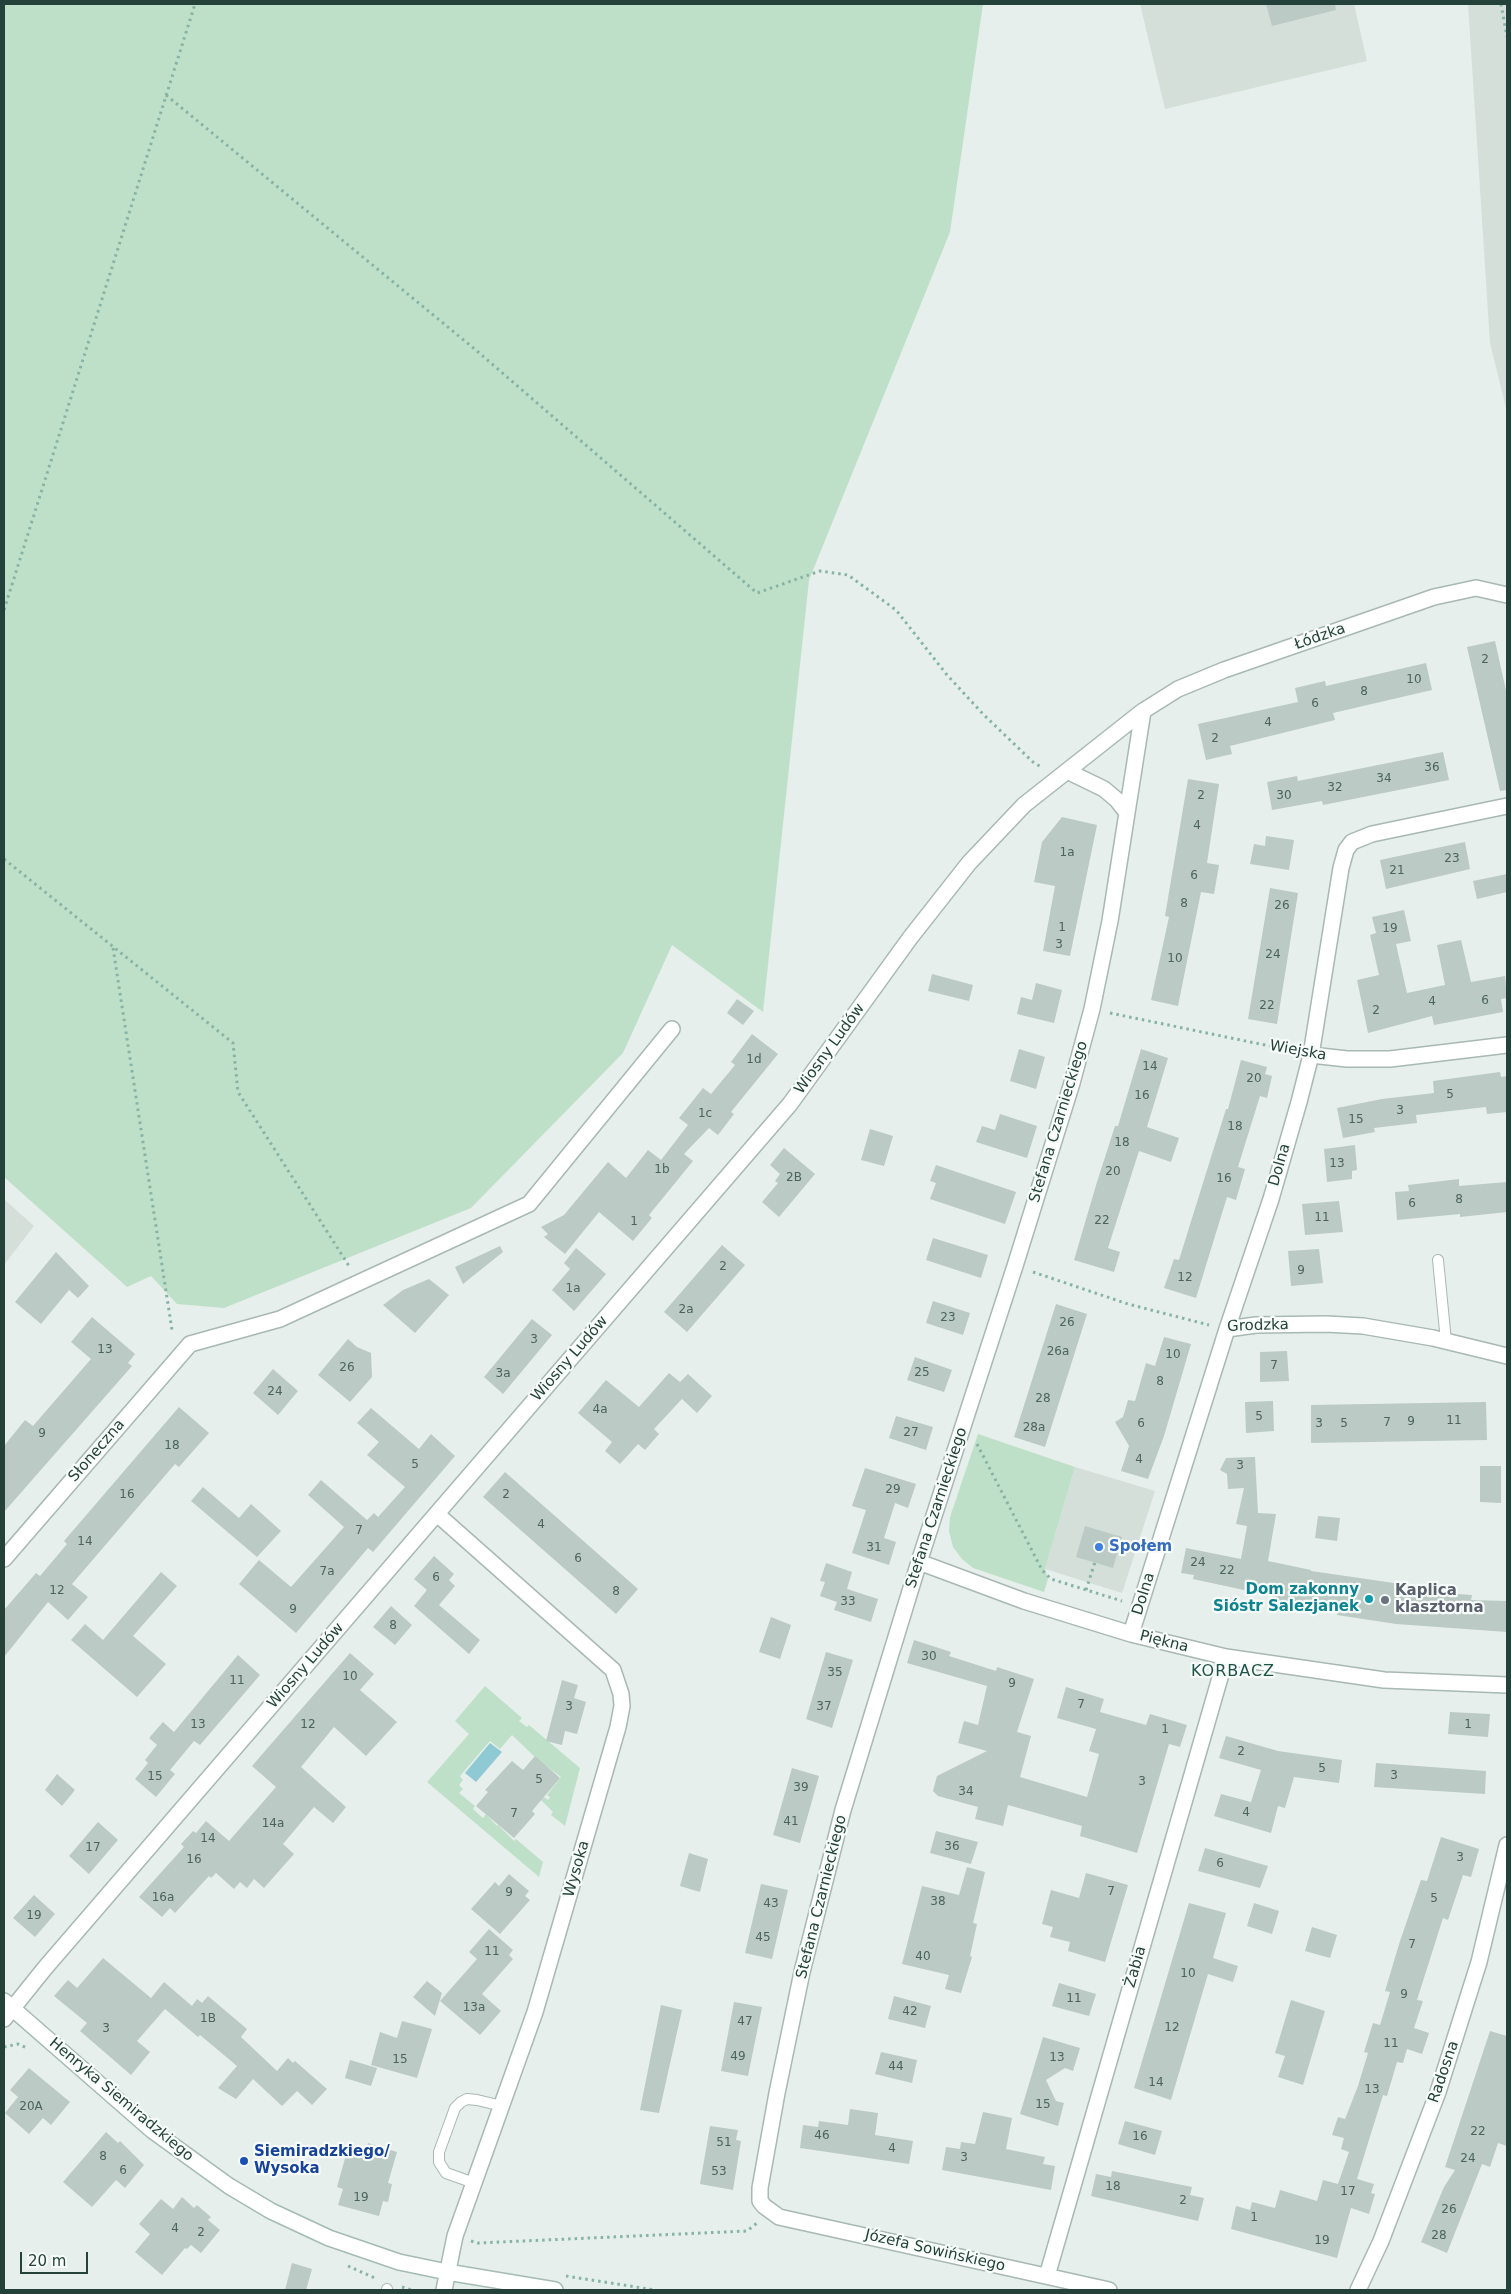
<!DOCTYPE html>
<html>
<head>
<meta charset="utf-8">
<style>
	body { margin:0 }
	#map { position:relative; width:1511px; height:2294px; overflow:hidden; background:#e6efeb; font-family:"DejaVu Sans",sans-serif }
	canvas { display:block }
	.frame { position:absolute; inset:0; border:5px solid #24423a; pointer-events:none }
	.scale { position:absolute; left:20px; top:2252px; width:68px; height:22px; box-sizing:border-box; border:2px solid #24423a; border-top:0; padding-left:6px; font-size:15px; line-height:18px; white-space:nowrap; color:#24423a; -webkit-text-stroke:4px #f7fbf9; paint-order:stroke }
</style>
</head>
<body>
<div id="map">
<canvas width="1511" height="2294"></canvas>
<div class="frame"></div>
<div class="scale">20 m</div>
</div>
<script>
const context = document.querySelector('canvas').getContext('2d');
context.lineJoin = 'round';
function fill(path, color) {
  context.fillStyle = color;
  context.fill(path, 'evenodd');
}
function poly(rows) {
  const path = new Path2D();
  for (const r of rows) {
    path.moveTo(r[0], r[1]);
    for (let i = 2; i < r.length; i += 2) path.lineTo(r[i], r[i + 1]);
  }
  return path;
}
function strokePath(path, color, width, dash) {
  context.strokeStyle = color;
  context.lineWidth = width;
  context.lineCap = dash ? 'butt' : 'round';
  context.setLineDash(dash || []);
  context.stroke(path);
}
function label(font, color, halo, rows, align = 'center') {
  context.font = font + ' "DejaVu Sans",sans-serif';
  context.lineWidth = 4.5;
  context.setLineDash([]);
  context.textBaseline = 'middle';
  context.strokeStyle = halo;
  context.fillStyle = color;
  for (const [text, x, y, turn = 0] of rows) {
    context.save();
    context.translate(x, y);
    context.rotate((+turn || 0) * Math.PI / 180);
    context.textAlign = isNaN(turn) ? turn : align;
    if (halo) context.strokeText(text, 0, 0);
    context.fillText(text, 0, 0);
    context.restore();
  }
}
fill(poly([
	[1140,4,1354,4,1367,61,1165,109],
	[1468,4,1507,4,1507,412,1490,343],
	[4,1199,34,1226,4,1265],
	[1075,1467,1155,1491,1122,1593,1045,1569]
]), '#d4dfda');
fill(poly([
	[4,4,983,4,950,232,809,580,763,1012,672,945,623,1053,471,1208,224,1308,177,1304,151,1276,127,1287,4,1177],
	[978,1434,1075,1467,1045,1569,1048,1579,1044,1592,973,1568,962,1559,953,1547,949,1531,950,1517],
	[485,1686,522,1718,519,1721,527,1727,529,1725,580,1768,565,1826,551,1815,553,1812,541,1800,544,1797,548,1800,550,1797,547,1795,561,1777,537,1759,512,1735,500,1749,490,1741,460,1776,463,1780,459,1785,463,1789,459,1793,475,1806,473,1809,483,1818,486,1814,497,1826,498,1825,514,1841,516,1839,543,1862,539,1877,427,1782,469,1734,455,1721]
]), '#bfe0c8');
fill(poly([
	[490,1743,502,1752,476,1782,465,1773]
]), '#8ec9d4');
fill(poly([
	[1266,4,1335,4,1336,10,1272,26],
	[1495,641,1507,695,1507,790,1500,791,1467,647],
	[1426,663,1432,690,1333,713,1335,720,1230,746,1232,754,1206,760,1198,724,1298,702,1295,688,1325,681,1326,686],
	[1443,752,1449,780,1323,805,1322,801,1272,810,1267,782,1297,776,1298,781],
	[1188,779,1219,784,1207,863,1219,865,1214,894,1201,892,1178,1006,1151,1000,1169,917,1165,916],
	[1062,817,1097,825,1070,956,1043,951,1055,886,1034,882,1042,842],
	[1266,836,1294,840,1289,870,1250,864,1254,844,1265,846],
	[1465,842,1470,869,1386,889,1380,860],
	[1507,874,1507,892,1477,899,1473,881],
	[1270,888,1298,893,1277,1024,1248,1019],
	[1404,910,1411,941,1396,944,1407,993,1445,985,1437,945,1461,940,1471,982,1505,976,1507,998,1501,999,1503,1012,1434,1025,1432,1016,1368,1033,1357,980,1379,975,1370,935,1376,933,1372,917],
	[932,974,973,985,969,1001,928,991],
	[1036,983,1062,990,1054,1023,1017,1014,1021,997,1032,1000],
	[737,999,754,1011,743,1025,727,1013],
	[752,1034,778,1054,731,1112,734,1114,718,1135,709,1128,684,1154,693,1161,649,1215,652,1218,633,1241,599,1212,565,1254,544,1237,548,1234,541,1227,564,1215,608,1162,626,1178,648,1150,661,1160,688,1125,679,1118,703,1088,711,1094,735,1065,731,1062],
	[1019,1049,1045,1057,1036,1089,1010,1081],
	[1141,1049,1168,1058,1147,1127,1179,1138,1171,1162,1139,1151,1108,1248,1120,1252,1114,1272,1074,1260,1097,1182,1115,1126,1118,1126],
	[1241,1060,1267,1067,1265,1074,1272,1076,1267,1098,1260,1096,1238,1167,1245,1169,1236,1200,1227,1197,1196,1298,1164,1288,1174,1259,1179,1260,1226,1109,1228,1109],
	[1500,1072,1501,1077,1507,1076,1507,1112,1487,1114,1486,1107,1416,1115,1417,1123,1374,1128,1375,1132,1343,1138,1337,1108,1382,1099,1434,1093,1433,1081],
	[1000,1114,1037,1126,1027,1158,976,1142,982,1126,995,1130],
	[870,1129,893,1136,884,1166,861,1160],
	[1355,1145,1357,1170,1352,1171,1352,1179,1327,1182,1324,1149],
	[784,1148,815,1174,779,1217,762,1202,778,1183,775,1181,780,1174,770,1165],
	[936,1165,1016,1192,1005,1224,930,1199,936,1183,930,1181],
	[1459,1179,1459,1186,1507,1182,1507,1212,1460,1217,1460,1214,1397,1220,1395,1192,1409,1191,1408,1185],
	[1339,1201,1343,1232,1305,1235,1302,1204],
	[933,1238,988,1255,981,1278,926,1260],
	[722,1245,745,1265,687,1332,664,1312],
	[500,1246,503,1252,463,1284,455,1267],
	[576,1248,606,1274,574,1311,552,1290,570,1269,564,1263],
	[1319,1249,1323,1283,1291,1286,1288,1251],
	[56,1252,89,1286,78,1298,69,1290,41,1324,15,1302],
	[429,1279,449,1295,415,1333,383,1305,403,1290],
	[933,1301,970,1313,963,1335,926,1323],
	[1056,1304,1087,1314,1045,1447,1014,1437],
	[92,1317,135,1354,128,1363,132,1366,4,1512,4,1446,25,1420,33,1426,91,1359,71,1342],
	[532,1319,552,1335,503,1394,484,1377],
	[1164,1337,1191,1344,1164,1436,1148,1479,1121,1471,1129,1446,1115,1422,1123,1417,1128,1400,1135,1401,1146,1363,1155,1366],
	[348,1339,357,1347,371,1353,372,1377,350,1402,318,1375],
	[1287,1351,1289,1381,1260,1382,1260,1352],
	[915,1357,952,1370,944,1392,907,1380],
	[273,1369,298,1391,278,1415,253,1393],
	[669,1373,680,1382,688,1374,712,1396,697,1413,682,1399,654,1429,659,1434,645,1450,638,1444,620,1464,605,1451,612,1442,578,1413,606,1380,639,1407],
	[1273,1401,1274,1431,1246,1433,1245,1402],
	[1486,1402,1487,1440,1311,1443,1311,1405],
	[179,1407,209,1433,179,1467,175,1464,72,1584,88,1597,68,1620,48,1602,4,1657,4,1610,36,1573,40,1576,67,1544,64,1541],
	[371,1408,419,1449,431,1434,455,1456,373,1552,368,1548,296,1633,239,1584,259,1560,291,1587,344,1527,308,1495,321,1480,367,1520,374,1513,378,1517,405,1487,367,1455,379,1442,357,1423],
	[896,1416,933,1427,926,1450,889,1438],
	[1255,1457,1258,1513,1276,1514,1268,1561,1311,1570,1311,1571,1401,1584,1401,1590,1472,1595,1471,1600,1507,1601,1507,1632,1396,1624,1337,1615,1338,1608,1297,1601,1296,1608,1274,1604,1276,1597,1193,1579,1194,1575,1181,1573,1186,1548,1241,1559,1247,1526,1236,1524,1244,1488,1228,1489,1227,1474,1220,1470,1226,1458],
	[1480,1466,1501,1466,1501,1503,1480,1502],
	[865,1468,916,1484,908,1508,895,1503,884,1538,896,1542,889,1565,852,1553,866,1510,852,1506],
	[505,1472,638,1589,616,1614,483,1497],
	[203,1487,239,1518,251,1504,281,1531,257,1557,191,1501],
	[1318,1516,1340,1518,1337,1541,1315,1538],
	[1085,1526,1122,1537,1113,1568,1076,1557],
	[434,1556,454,1574,449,1580,455,1586,439,1605,480,1640,469,1654,414,1606,427,1590,414,1579],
	[826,1563,852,1572,847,1589,878,1599,871,1622,834,1610,837,1602,820,1596,825,1582,820,1581],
	[161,1572,177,1586,133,1636,166,1664,137,1697,71,1640,85,1624,103,1640],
	[391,1606,412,1625,395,1645,373,1627],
	[771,1617,791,1625,780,1659,759,1652],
	[914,1640,951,1652,949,1656,996,1671,997,1667,1034,1679,1017,1732,1031,1736,1020,1777,1087,1797,1099,1754,1089,1751,1096,1729,1057,1718,1066,1687,1104,1699,1100,1712,1146,1725,1150,1714,1187,1725,1180,1747,1169,1744,1137,1853,1080,1836,1082,1826,1008,1805,1003,1826,975,1819,978,1807,938,1796,933,1791,937,1776,987,1751,958,1743,964,1721,978,1725,987,1686,907,1663],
	[826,1652,853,1660,832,1728,806,1719],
	[350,1653,374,1674,360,1690,397,1722,366,1756,334,1727,301,1767,346,1807,333,1823,314,1807,283,1844,294,1854,264,1888,254,1879,247,1888,240,1882,234,1889,216,1873,211,1878,209,1876,175,1913,170,1908,162,1917,139,1897,184,1847,181,1844,193,1831,196,1833,206,1821,229,1841,276,1787,252,1766],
	[238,1655,260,1675,200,1745,194,1741,170,1770,175,1774,156,1797,135,1779,148,1763,145,1760,157,1745,149,1738,163,1722,174,1732],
	[562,1680,578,1685,574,1698,586,1702,577,1734,565,1731,562,1745,546,1741],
	[1450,1712,1490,1714,1488,1737,1448,1734],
	[1226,1736,1278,1751,1342,1760,1339,1783,1294,1777,1285,1808,1278,1806,1271,1833,1214,1816,1221,1794,1251,1802,1261,1770,1219,1758],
	[535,1756,560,1778,532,1811,535,1814,514,1838,476,1806,488,1792,485,1790,512,1761,523,1770],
	[1376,1763,1486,1771,1485,1794,1374,1787],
	[792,1768,819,1776,800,1843,773,1835],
	[57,1774,75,1790,62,1806,45,1790],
	[98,1822,118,1840,89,1874,69,1856],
	[936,1831,978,1842,971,1864,930,1853],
	[1441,1837,1479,1849,1471,1877,1463,1875,1448,1920,1443,1918,1417,2000,1423,2001,1414,2028,1429,2033,1422,2054,1407,2049,1403,2063,1397,2062,1387,2096,1383,2095,1368,2143,1357,2179,1374,2184,1371,2193,1375,2194,1369,2214,1351,2208,1337,2258,1231,2229,1236,2206,1250,2210,1252,2202,1275,2208,1280,2190,1317,2201,1323,2180,1338,2184,1349,2152,1341,2149,1344,2138,1332,2135,1338,2117,1345,2119,1358,2086,1368,2053,1364,2052,1373,2023,1380,2025,1390,1992,1385,1991,1400,1941,1421,1880,1427,1881],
	[1205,1848,1268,1866,1260,1888,1198,1871],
	[689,1853,708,1859,700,1892,680,1886],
	[967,1867,985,1872,973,1923,977,1924,970,1956,972,1957,961,1993,945,1989,949,1975,902,1964,922,1886,959,1895],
	[1086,1873,1128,1885,1105,1962,1068,1951,1070,1942,1050,1937,1053,1927,1042,1924,1051,1890,1079,1898],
	[509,1874,529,1891,525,1896,530,1900,500,1934,471,1909,495,1882,499,1886],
	[761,1884,788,1890,772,1959,745,1953],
	[34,1895,55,1914,35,1937,13,1918],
	[1189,1903,1226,1913,1213,1958,1238,1966,1233,1982,1208,1974,1171,2100,1134,2088],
	[1254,1903,1279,1911,1272,1934,1247,1926],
	[1312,1927,1337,1935,1330,1958,1305,1951],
	[489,1929,513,1950,509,1955,513,1959,482,1994,501,2011,480,2035,440,2001,477,1959,469,1952],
	[103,1958,151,1998,164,1982,192,2006,197,1999,202,2003,208,1996,247,2029,241,2037,277,2071,288,2058,293,2063,295,2061,327,2089,312,2105,297,2091,282,2106,253,2079,236,2099,218,2088,237,2066,200,2035,198,2037,165,2009,137,2041,150,2052,131,2075,80,2031,87,2023,54,1996,68,1980,77,1988],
	[427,1981,442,1993,435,2016,413,1997],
	[1059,1983,1096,1994,1089,2016,1052,2006],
	[894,1996,931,2006,925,2028,888,2019],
	[1291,2000,1325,2011,1303,2085,1278,2077,1285,2056,1275,2053],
	[734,2002,762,2007,748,2076,721,2071],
	[661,2005,682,2010,659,2113,640,2110],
	[402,2021,432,2029,417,2078,371,2065,380,2032,397,2038],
	[1490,2031,1507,2036,1507,2146,1498,2143,1490,2167,1482,2164,1447,2253,1421,2242,1444,2187,1455,2170,1445,2167],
	[1043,2037,1080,2048,1073,2071,1065,2068,1046,2080,1056,2101,1064,2103,1058,2126,1020,2114],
	[881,2052,917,2060,912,2083,875,2074],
	[350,2060,377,2068,371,2086,345,2078],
	[29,2068,70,2102,51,2125,43,2118,29,2134,5,2113,18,2097,10,2090],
	[850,2109,878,2113,875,2135,913,2141,909,2164,800,2148,803,2125,818,2127,819,2121,848,2125],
	[983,2112,1012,2118,1006,2149,1045,2157,1043,2164,1055,2166,1051,2190,942,2170,946,2147,960,2149,961,2142,975,2144],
	[1125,2121,1162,2131,1155,2155,1118,2144],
	[710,2126,738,2130,736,2140,741,2141,733,2190,700,2184],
	[106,2132,118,2143,120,2141,144,2165,125,2188,116,2180,92,2207,63,2182],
	[368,2143,397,2152,388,2183,392,2184,388,2202,383,2201,379,2216,338,2205,343,2189,337,2187,349,2144,366,2148],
	[1112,2171,1192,2187,1190,2195,1204,2198,1198,2221,1091,2196,1096,2174,1111,2177],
	[182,2197,194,2208,197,2205,211,2217,208,2220,220,2230,201,2253,191,2245,187,2249,185,2248,162,2275,135,2252,150,2234,139,2224,161,2199,173,2209],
	[292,2263,312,2269,306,2290,285,2290]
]), '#bbcac4');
const service = poly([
	[1438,1260,1446,1341],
	[474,2183,446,2173,439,2162,439,2152,455,2108,461,2102,467,2099,477,2100,502,2106],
	[387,2290,387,2289]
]);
const minor = poly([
	[1067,771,1104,789,1117,800,1127,813],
	[1311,1055,1347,1059,1390,1059,1507,1045],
	[1227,1329,1256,1325,1326,1324,1363,1326,1433,1338,1507,1356],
	[437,1514,613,1670,621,1694,622,1706,618,1727,535,2012,455,2236,444,2290],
	[4,1559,190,1344,280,1319,529,1204,672,1029],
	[919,1562,1024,1601,1131,1634,1226,1657,1384,1680,1507,1685],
	[1131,1634,1227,1329,1271,1199,1299,1102,1311,1055,1341,868,1346,850,1352,842,1372,834,1507,806],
	[4,2019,45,1968,790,1104,910,938,969,863,1024,805,1143,711,1178,689,1224,670,1434,597,1476,588,1507,595],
	[1047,2276,1226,1657],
	[1109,2290,779,2217,764,2206,760,2201,760,2188,777,2093,802,1972,843,1810,919,1562,1015,1266,1072,1083,1092,1009,1110,921,1143,711],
	[1358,2290,1381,2241,1438,2092,1479,1962,1507,1845]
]);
const secondary = poly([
	[4,2001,153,2131,229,2186,271,2211,329,2238,399,2262,447,2272,555,2290]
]);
strokePath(service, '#a8b8b2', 12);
strokePath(minor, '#a8b8b2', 18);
strokePath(secondary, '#a4bbb3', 18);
strokePath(poly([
	[1501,4,1507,37],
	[166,95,477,351,757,593,820,571,848,575,896,610,947,675,983,714,1033,762,1041,767],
	[4,610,195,4],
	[4,859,233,1043,238,1092,349,1266],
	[113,948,172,1330],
	[1110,1013,1294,1051],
	[1033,1272,1128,1304,1209,1325],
	[977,1444,1042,1570,1051,1579,1122,1601],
	[1086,1590,1095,1562],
	[4,2047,18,2044,27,2048],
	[471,2241,478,2243,747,2231,757,2223],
	[348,2266,377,2279],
	[566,2276,655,2290],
	[402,2287,412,2290]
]), '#86b3a5', 3, [2.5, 4]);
strokePath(service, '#fff', 10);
strokePath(minor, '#fff', 15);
strokePath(secondary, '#fff', 15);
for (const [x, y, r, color] of [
	[1099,1547,5,"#3f7fe0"],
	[1369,1599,5,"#0f9aa8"],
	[1385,1600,5,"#6b7280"],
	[244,2161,5,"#1a4fb4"]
]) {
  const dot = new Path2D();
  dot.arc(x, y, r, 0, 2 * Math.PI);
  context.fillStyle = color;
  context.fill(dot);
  strokePath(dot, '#f7fbf9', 2);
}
label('12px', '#4a645c', null, [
	["2",1485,660],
	["10",1414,680],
	["8",1364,692],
	["6",1315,704],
	["4",1268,723],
	["2",1215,739],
	["36",1432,768],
	["34",1384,779],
	["32",1335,788],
	["2",1201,796],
	["30",1284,796],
	["4",1197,826],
	["1a",1067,853],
	["23",1452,859],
	["21",1397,871],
	["6",1194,876],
	["8",1184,904],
	["26",1282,906],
	["1",1062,928],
	["19",1390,929],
	["3",1059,945],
	["24",1273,955],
	["10",1175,959],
	["6",1485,1001],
	["4",1432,1002],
	["22",1267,1006],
	["2",1376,1011],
	["1d",754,1060],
	["14",1150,1067],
	["20",1254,1079],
	["5",1450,1095],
	["16",1142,1096],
	["3",1400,1111],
	["1c",705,1114],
	["15",1356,1120],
	["18",1235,1127],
	["18",1122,1143],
	["13",1337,1164],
	["1b",662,1170],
	["20",1113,1172],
	["2B",794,1178],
	["16",1224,1179],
	["8",1459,1200],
	["6",1412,1204],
	["11",1322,1218],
	["22",1102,1221],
	["1",634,1222],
	["2",723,1267],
	["9",1301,1271],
	["12",1185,1278],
	["1a",573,1289],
	["2a",686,1310],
	["23",948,1318],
	["26",1067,1323],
	["3",534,1340],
	["13",105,1350],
	["26a",1058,1352],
	["10",1173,1355],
	["7",1274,1366],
	["26",347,1368],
	["25",922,1373],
	["3a",503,1374],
	["8",1160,1382],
	["24",275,1392],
	["28",1043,1399],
	["4a",600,1410],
	["5",1259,1417],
	["11",1454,1421],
	["9",1411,1422],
	["7",1387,1423],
	["6",1141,1424],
	["3",1319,1424],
	["5",1344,1424],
	["28a",1034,1428],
	["27",911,1433],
	["9",42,1434],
	["18",172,1446],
	["4",1139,1460],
	["5",415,1465],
	["3",1240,1466],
	["29",893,1490],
	["16",127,1495],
	["2",506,1495],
	["4",541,1525],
	["7",359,1531],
	["14",85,1542],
	["31",874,1548],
	["6",578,1559],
	["24",1198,1563],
	["22",1227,1571],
	["7a",327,1572],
	["6",436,1578],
	["12",57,1591],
	["8",616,1592],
	["33",848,1602],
	["9",293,1610],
	["8",393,1626],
	["30",929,1657],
	["35",835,1673],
	["10",350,1677],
	["11",237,1681],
	["9",1012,1684],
	["7",1081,1705],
	["3",569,1707],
	["37",824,1707],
	["13",198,1725],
	["12",308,1725],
	["1",1468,1725],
	["1",1165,1730],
	["2",1241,1752],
	["5",1322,1769],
	["3",1394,1776],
	["15",155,1777],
	["5",539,1780],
	["3",1142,1782],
	["39",801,1788],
	["34",966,1792],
	["4",1246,1813],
	["7",514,1814],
	["41",791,1822],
	["14a",273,1824],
	["14",208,1839],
	["36",952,1847],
	["17",93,1848],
	["3",1460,1858],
	["16",194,1860],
	["6",1220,1864],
	["7",1111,1892],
	["9",509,1893],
	["16a",163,1898],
	["5",1434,1899],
	["38",938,1902],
	["43",771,1904],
	["19",34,1916],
	["45",763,1938],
	["7",1412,1945],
	["11",492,1952],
	["40",923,1957],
	["10",1188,1974],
	["9",1404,1995],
	["11",1074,1999],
	["13a",474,2008],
	["42",910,2012],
	["1B",208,2019],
	["47",745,2022],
	["12",1172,2028],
	["3",106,2029],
	["11",1391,2044],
	["49",738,2057],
	["13",1057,2058],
	["15",400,2060],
	["44",896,2067],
	["14",1156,2083],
	["13",1372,2090],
	["15",1043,2105],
	["20A",31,2107],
	["22",1478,2132],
	["46",822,2136],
	["16",1140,2137],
	["51",724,2143],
	["4",892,2149],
	["8",103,2157],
	["3",964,2158],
	["24",1468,2159],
	["6",123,2171],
	["53",719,2172],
	["18",1113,2187],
	["17",1348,2192],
	["19",361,2198],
	["2",1183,2201],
	["26",1449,2210],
	["1",1254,2218],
	["4",175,2229],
	["2",201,2233],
	["28",1439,2236],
	["19",1322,2241]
]);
label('15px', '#24423a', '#f7fbf9', [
	["Łódzka",1320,637,-19],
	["Wiosny Ludów",830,1049,-54],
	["Wiejska",1298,1051,10],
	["Stefana Czarnieckiego",1059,1122,-73],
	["Dolna",1280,1165,-74],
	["Grodzka",1258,1326,-2],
	["Wiosny Ludów",570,1359,-49],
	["Słoneczna",97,1451,-49],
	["Stefana Czarnieckiego",937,1508,-72],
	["Dolna",1144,1594,-73],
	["Piękna",1164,1642,14],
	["Wiosny Ludów",306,1666,-49],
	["Wysoka",577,1869,-74],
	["Stefana Czarnieckiego",822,1897,-76],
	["Żabia",1136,1967,-74],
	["Radosna",1444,2072,-71],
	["Henryka Siemiradzkiego",121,2100,40],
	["Józefa Sowińskiego",935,2251,13]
]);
label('bold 15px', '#366cbe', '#f7fbf9', [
	["Społem",1109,1547]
], 'left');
label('bold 15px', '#0d838f', '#f7fbf9', [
	["Dom zakonny",1359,1590],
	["Sióstr Salezjanek",1359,1607]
], 'right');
label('bold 15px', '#5b616d', '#f7fbf9', [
	["Kaplica",1395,1591],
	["klasztorna",1395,1608]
], 'left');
label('bold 15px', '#164399', '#f7fbf9', [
	["Siemiradzkiego/",254,2152],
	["Wysoka",254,2169]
], 'left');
context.letterSpacing = '1px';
label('16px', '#1f5548', '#f7fbf9', [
	["KORBACZ",1233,1672]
]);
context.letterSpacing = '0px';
</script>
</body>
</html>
